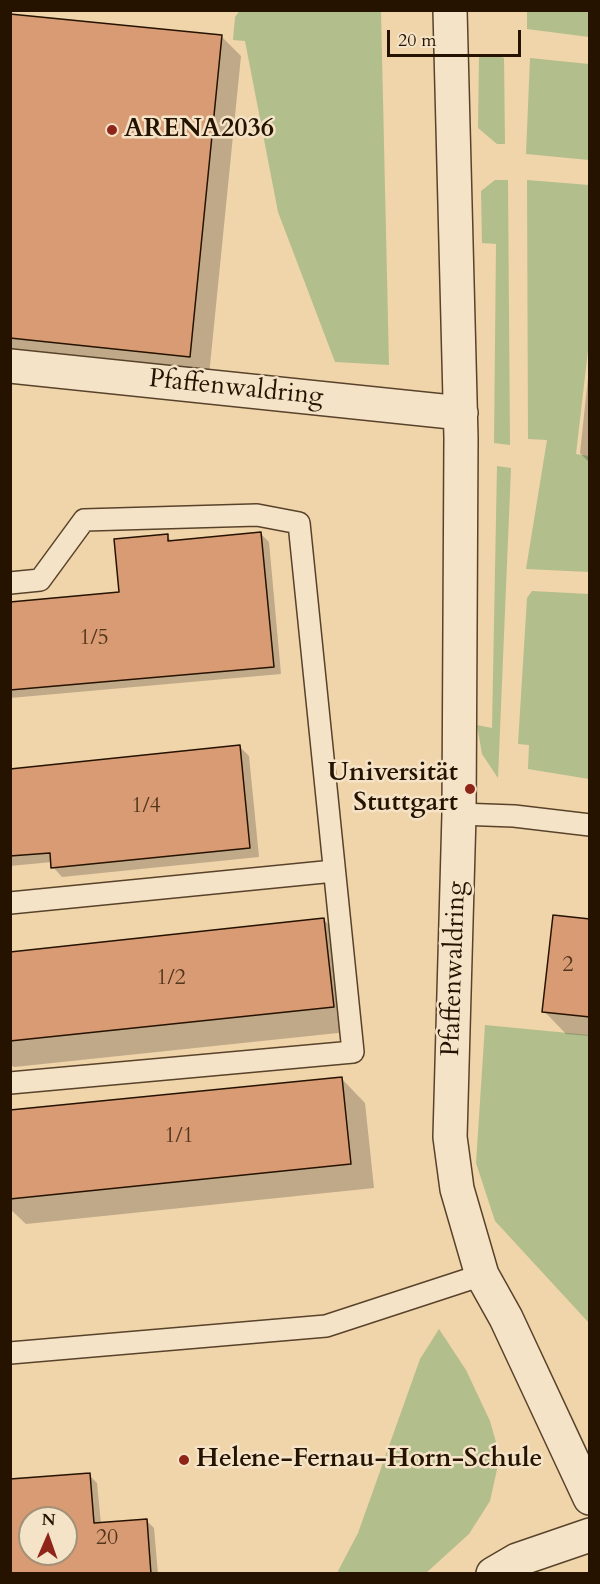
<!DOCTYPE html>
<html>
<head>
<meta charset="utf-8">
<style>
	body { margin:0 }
	#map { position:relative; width:600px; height:1584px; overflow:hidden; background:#f0d4aa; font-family:Cardo,serif }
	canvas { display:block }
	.frame { position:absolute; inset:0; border:12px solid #251300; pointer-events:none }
	.north { position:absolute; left:18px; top:1506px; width:60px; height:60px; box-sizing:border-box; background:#f5e3c8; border:2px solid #a29078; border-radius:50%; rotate:2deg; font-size:16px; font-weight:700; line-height:24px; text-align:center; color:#251300 }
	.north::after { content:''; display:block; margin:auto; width:21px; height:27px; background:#8f2418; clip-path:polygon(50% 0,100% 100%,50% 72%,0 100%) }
	.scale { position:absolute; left:387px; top:30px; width:134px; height:27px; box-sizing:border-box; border:3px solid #251300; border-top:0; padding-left:8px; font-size:18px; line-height:21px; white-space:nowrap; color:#251300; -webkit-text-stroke:4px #f5e3c8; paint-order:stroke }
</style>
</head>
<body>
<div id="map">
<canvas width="600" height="1584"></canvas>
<div class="frame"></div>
<div class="north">N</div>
<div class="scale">20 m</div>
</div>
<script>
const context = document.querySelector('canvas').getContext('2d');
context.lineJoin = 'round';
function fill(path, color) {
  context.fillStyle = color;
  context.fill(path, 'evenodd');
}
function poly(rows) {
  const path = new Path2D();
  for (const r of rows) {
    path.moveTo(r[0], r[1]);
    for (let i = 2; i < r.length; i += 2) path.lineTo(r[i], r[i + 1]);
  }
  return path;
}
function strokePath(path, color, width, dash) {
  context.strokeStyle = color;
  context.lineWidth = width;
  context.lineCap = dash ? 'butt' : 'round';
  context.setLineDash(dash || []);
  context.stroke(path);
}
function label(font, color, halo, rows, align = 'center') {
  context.font = font + ' Cardo,serif';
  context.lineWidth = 5;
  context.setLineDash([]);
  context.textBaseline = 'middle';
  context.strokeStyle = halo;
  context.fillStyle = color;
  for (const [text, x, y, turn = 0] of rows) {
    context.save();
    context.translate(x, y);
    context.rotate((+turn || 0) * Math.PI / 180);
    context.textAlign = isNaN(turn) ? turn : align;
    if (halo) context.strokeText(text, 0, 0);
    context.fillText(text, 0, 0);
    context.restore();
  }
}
fill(poly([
	[240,10,381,11,389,365,335,362,278,212,245,41,233,40,235,17],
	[527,11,589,11,589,37,527,29],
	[495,55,504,58,505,144,497,144,478,128,479,57],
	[530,58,589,64,589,160,526,154],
	[495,180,508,180,510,445,494,443,496,244,482,243,481,191],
	[527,180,589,185,590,333,576,454,589,456,589,572,526,569,547,440,528,439],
	[497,466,511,468,498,778,482,754,477,725,492,728],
	[532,591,589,594,589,779,528,769,529,745,518,744,527,598],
	[485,1025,589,1035,589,1323,495,1221,476,1163],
	[439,1329,466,1370,490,1421,500,1456,490,1501,469,1534,426,1573,337,1573,358,1533,420,1359]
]), '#b3be8d');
fill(poly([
	[10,15,222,37,241,56,209,375,10,355],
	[590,359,590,463,580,453],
	[261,534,269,542,281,674,10,698,10,604,120,594,167,536,173,542],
	[240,747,249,756,259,857,62,877,53,867,52,862,10,866,10,788],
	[324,920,348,944,357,1031,14,1067,10,1064,10,953],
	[590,921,590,1036,566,1034,544,1011],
	[341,1078,365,1103,374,1188,26,1224,10,1209,10,1111],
	[89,1475,97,1483,101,1524,147,1521,154,1528,158,1574,10,1574,10,1481],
	[30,1518,66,1518,66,1554,30,1554]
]), '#0003');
const building = poly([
	[10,14,222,35,190,357,10,338,10,14],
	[261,532,274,667,10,690,10,602,119,592,114,539,168,534,168,541,261,532],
	[240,745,250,848,51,868,50,853,10,856,10,769,240,745],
	[553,915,590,919,590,1017,542,1012,553,915],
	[324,918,334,1007,10,1041,10,952,324,918],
	[342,1077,351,1164,10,1199,10,1110,342,1077],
	[90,1473,94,1523,147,1519,151,1574,10,1574,10,1479,90,1473],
	[30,1518,66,1518,66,1554,30,1554,30,1518]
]);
fill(building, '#d89b73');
strokePath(building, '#251300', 1.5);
const service = poly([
	[10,583,40,580,84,520,257,515,299,523,353,1052,10,1083],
	[459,814,514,816,590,825],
	[10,903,334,871],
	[10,1353,326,1326,482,1275]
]);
const minor = poly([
	[450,10,461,438,459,814,450,1137,457,1189,482,1275,506,1318,590,1498],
	[10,366,461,413]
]);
const tertiary = poly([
	[493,1574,517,1560,590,1535]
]);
strokePath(service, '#58432a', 24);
strokePath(minor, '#58432a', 36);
strokePath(tertiary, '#58432a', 36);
strokePath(service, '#f5e3c8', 21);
strokePath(minor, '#f5e3c8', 33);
strokePath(tertiary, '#f5e3c8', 33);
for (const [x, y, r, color] of [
	[112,130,6,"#8f2418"],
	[470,789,6,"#8f2418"],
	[184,1460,6,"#8f2418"]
]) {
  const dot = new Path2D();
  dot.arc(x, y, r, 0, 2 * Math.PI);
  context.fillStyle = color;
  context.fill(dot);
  strokePath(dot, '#f5e3c8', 2);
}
label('22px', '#52351d', null, [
	["1/5",94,639],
	["1/4",146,807],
	["2",568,966],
	["1/2",171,979],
	["1/1",179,1137],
	["20",107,1539]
]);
label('bold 26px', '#251300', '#f5e3c8', [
	["ARENA2036",124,130],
	["Universität",458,774,"right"],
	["Stuttgart",458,804,"right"],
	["Helene-Fernau-Horn-Schule",196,1460]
], 'left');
label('26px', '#251300', '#f5e3c8', [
	["Pfaffenwaldring",236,389,6],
	["Pfaffenwaldring",455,969,-88]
]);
</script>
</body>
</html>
